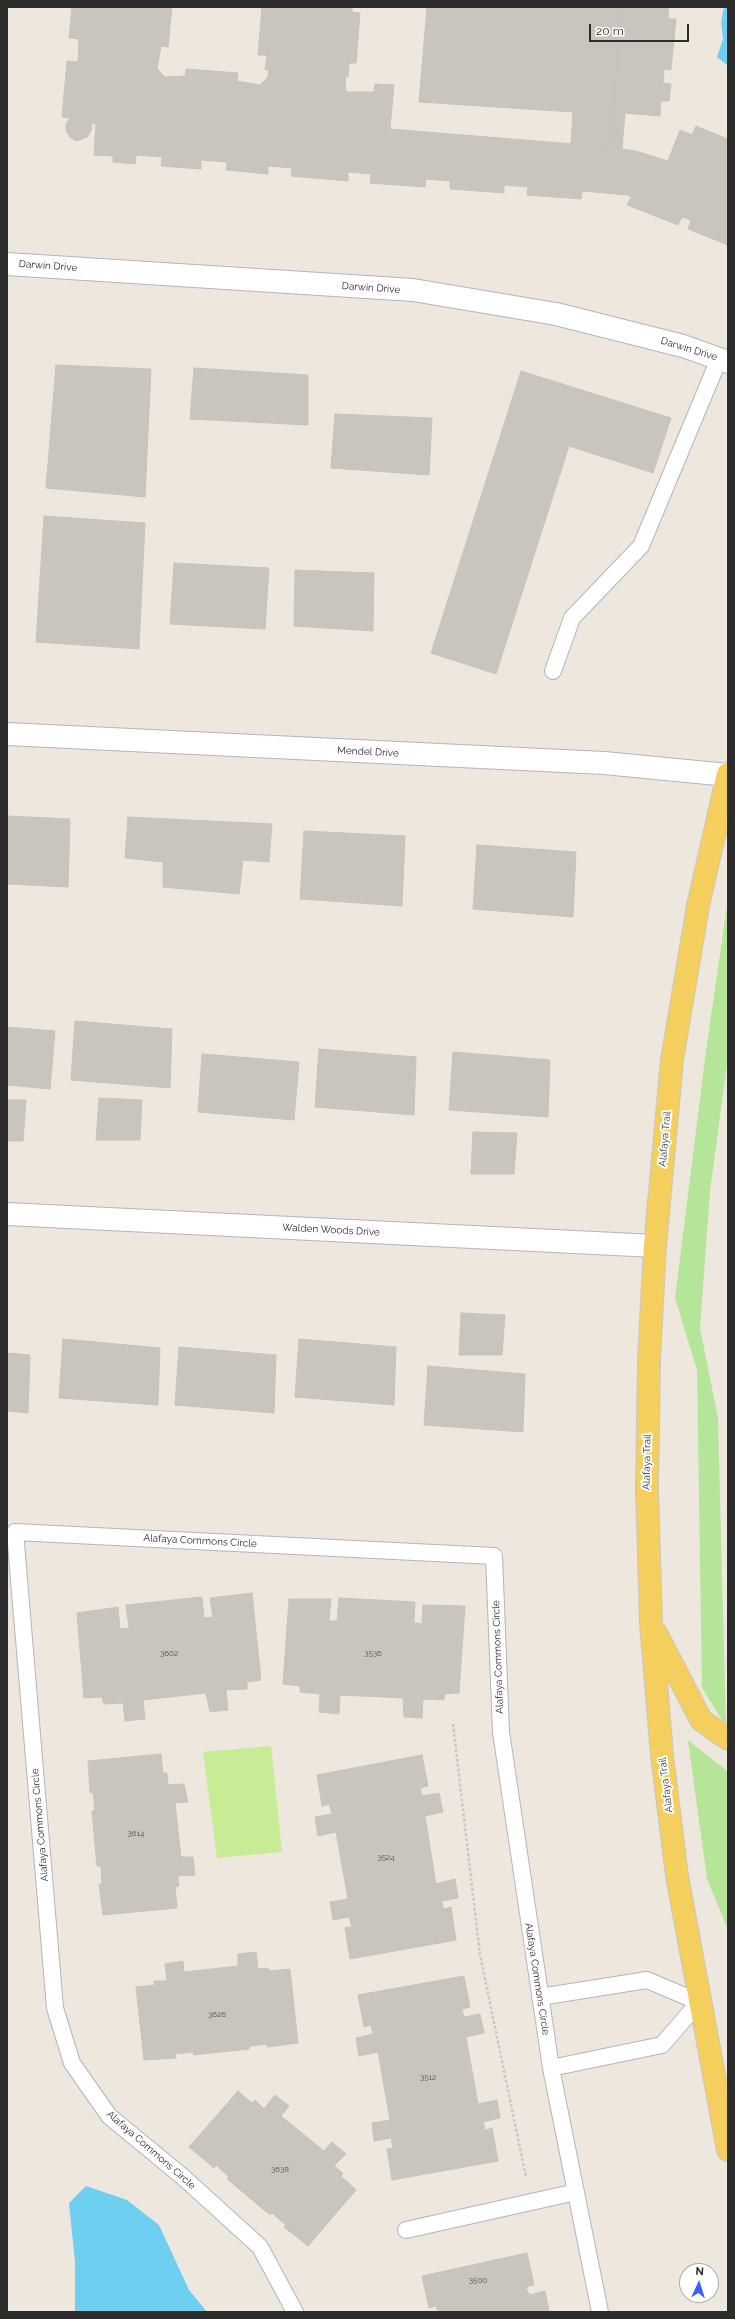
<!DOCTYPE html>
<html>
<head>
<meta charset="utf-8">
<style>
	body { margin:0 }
	#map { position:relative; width:735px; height:2319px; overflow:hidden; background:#eee7de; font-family:Raleway,sans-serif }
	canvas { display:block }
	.frame { position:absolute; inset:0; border:8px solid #2c2c2c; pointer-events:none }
	.north { position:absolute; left:679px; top:2263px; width:40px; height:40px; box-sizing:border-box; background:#fff; border:1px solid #ababab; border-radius:50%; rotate:4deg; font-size:11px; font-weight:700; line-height:16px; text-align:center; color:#2c2c2c }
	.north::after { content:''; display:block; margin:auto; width:14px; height:18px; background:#3b60fd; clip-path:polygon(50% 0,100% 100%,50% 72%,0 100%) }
	.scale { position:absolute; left:589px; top:24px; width:100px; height:18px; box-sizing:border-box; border:2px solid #2c2c2c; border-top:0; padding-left:5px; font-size:12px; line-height:14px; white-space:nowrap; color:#2c2c2c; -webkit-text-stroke:3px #fff; paint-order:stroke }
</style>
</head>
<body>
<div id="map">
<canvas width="735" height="2319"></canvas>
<div class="frame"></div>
<div class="north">N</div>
<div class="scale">20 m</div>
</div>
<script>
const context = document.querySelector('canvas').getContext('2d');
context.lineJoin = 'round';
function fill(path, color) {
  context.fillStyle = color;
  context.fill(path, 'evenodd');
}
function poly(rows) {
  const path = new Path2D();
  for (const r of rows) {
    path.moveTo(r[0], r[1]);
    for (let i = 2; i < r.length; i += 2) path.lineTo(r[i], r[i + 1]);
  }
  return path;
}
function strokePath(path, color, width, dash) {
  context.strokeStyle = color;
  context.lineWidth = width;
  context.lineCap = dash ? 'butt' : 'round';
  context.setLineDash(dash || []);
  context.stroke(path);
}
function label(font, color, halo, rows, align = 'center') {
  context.font = font + ' Raleway,sans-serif';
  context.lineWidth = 4;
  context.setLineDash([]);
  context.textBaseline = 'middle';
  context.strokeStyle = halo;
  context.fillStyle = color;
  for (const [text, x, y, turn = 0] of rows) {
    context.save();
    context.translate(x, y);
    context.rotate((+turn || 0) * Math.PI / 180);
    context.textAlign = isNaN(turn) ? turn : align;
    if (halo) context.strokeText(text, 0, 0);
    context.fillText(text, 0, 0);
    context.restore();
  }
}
fill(poly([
	[728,899,728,1057,710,1191,700,1328,718,1418,726,1726,702,1688,697,1370,675,1298,706,1051],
	[688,1740,728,1772,728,1930,707,1879]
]), '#b4e599');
fill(poly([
	[271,1746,282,1852,217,1858,203,1752]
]), '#c8ec95');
fill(poly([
	[724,7,728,7,728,66,717,57,723,39,721,22],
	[86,2186,127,2200,159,2225,189,2290,207,2312,75,2312,75,2262,69,2203]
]), '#6fcff1');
const building = poly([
	[72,7,172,7,168,47,161,46,157,69,165,77,185,76,186,69,238,73,237,81,260,85,268,77,269,70,265,70,267,55,258,55,262,7,352,7,352,12,360,13,356,63,349,63,348,77,345,77,346,92,374,92,375,84,394,85,390,129,610,147,622,7,669,7,668,19,676,19,671,70,664,69,663,83,671,84,669,101,661,101,660,116,625,113,622,149,636,151,668,161,680,130,692,135,696,126,728,139,728,245,688,229,691,220,682,217,678,225,627,205,631,197,628,195,582,191,581,199,527,195,528,187,504,185,504,193,450,189,450,181,426,179,425,187,370,183,371,174,348,172,348,181,291,176,292,168,268,166,268,174,226,170,227,162,201,160,201,169,161,166,162,157,136,155,135,164,113,162,113,156,94,155,96,124,91,124,92,129,87,137,76,141,70,137,66,131,66,124,70,118,62,117,67,61,78,62,79,39,69,38,72,7],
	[427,7,622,7,610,147,571,143,573,112,419,102,427,7],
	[56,365,151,369,145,497,46,488,56,365],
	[194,368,308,375,308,425,190,419,194,368],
	[521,371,671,418,653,473,569,446,496,674,431,653,521,371],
	[335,414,432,418,429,475,331,468,335,414],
	[44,516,145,523,139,649,36,642,44,516],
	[174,563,269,568,265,629,170,624,174,563],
	[295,570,374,573,373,631,294,626,295,570],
	[7,816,70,819,68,887,7,884,7,816],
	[128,817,272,824,269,862,243,860,239,894,163,887,163,862,125,858,128,817],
	[304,831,405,836,402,906,300,899,304,831],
	[477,845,576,852,573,917,473,909,477,845],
	[75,1021,172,1029,170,1088,71,1080,75,1021],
	[7,1027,55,1031,50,1089,7,1085,7,1027],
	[319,1049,416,1057,414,1115,315,1107,319,1049],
	[453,1052,550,1060,548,1117,449,1110,453,1052],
	[202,1054,299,1062,294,1120,198,1112,202,1054],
	[99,1098,142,1100,140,1140,96,1140,99,1098],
	[7,1100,26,1100,23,1141,7,1141,7,1100],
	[473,1132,517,1133,514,1174,471,1174,473,1132],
	[461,1313,505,1315,502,1355,459,1355,461,1313],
	[63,1339,160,1348,158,1405,59,1398,63,1339],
	[299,1339,396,1347,394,1405,295,1397,299,1339],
	[179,1347,276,1355,274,1413,175,1405,179,1347],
	[7,1353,30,1355,28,1413,7,1411,7,1353],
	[428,1366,525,1374,523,1432,424,1425,428,1366],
	[252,1593,261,1680,247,1682,247,1689,226,1690,228,1710,210,1712,206,1693,143,1700,145,1719,125,1721,123,1703,104,1704,102,1697,84,1698,77,1613,118,1607,120,1629,129,1628,126,1605,202,1597,204,1618,213,1617,210,1598,252,1593],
	[339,1598,415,1602,414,1623,422,1624,423,1605,465,1606,459,1693,445,1694,444,1700,423,1699,422,1718,404,1717,403,1698,340,1695,339,1714,319,1712,320,1694,300,1692,300,1686,283,1684,289,1599,331,1599,329,1621,337,1621,339,1598],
	[161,1754,163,1773,167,1773,168,1785,184,1784,188,1802,175,1803,181,1857,193,1857,195,1875,178,1876,179,1886,175,1887,177,1908,103,1915,99,1884,102,1884,101,1866,97,1866,92,1811,95,1810,93,1792,90,1793,88,1761,161,1754],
	[422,1755,428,1786,420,1788,422,1796,439,1793,443,1812,425,1816,436,1884,455,1879,458,1898,442,1901,443,1909,451,1907,456,1940,350,1959,345,1928,352,1927,349,1917,333,1920,330,1902,348,1899,336,1832,318,1836,315,1817,332,1814,329,1804,322,1806,317,1775,422,1755],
	[256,1952,258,1969,268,1968,269,1971,290,1969,298,2043,267,2047,267,2044,249,2046,249,2049,193,2055,194,2052,175,2054,176,2058,144,2060,136,1987,155,1985,154,1981,167,1981,165,1964,183,1961,184,1972,238,1966,238,1954,256,1952],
	[464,1976,470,2007,462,2009,464,2017,480,2014,484,2033,466,2037,478,2104,497,2100,500,2118,483,2122,485,2130,492,2128,498,2161,392,2180,387,2149,393,2148,391,2138,374,2141,372,2123,390,2120,378,2052,359,2056,356,2038,373,2034,371,2025,364,2027,358,1995,464,1976],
	[238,2091,252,2103,255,2100,264,2109,275,2095,289,2106,281,2116,324,2151,332,2142,346,2154,334,2166,343,2173,341,2176,356,2190,308,2246,284,2227,286,2225,272,2213,270,2215,227,2179,229,2177,216,2165,214,2168,189,2147,238,2091],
	[527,2253,534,2285,526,2287,529,2295,545,2291,549,2310,540,2312,438,2312,436,2306,429,2308,422,2276,527,2253]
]);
fill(building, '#c9c4bd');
strokePath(building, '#c9c3b7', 1);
const lane = poly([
	[553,671,572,618,641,546,719,359],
	[540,1997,647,1980,699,2002,662,2045,551,2068],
	[406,2230,576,2192],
	[295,2312,260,2247,183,2177,109,2116,72,2063,55,2008,15,1532,494,1556,501,1732,551,2068,600,2312]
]);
const street = poly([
	[7,264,413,290,556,314,683,346,728,362],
	[7,734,604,763,728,775],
	[7,1214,655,1246]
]);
const primary = poly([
	[728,774,698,906,672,1060,655,1246,649,1360,647,1489,651,1623,662,1755,677,1876,728,2150],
	[656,1633,701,1720,728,1739]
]);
strokePath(lane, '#b2b4bf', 18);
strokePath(street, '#b2b4bf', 24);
strokePath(primary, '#c8c8c8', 24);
strokePath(poly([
	[453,1724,480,1955,526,2177]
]), '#c8c8c8', 2.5, [3, 2]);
strokePath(lane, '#fff', 16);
strokePath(street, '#fff', 22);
strokePath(primary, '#f4cf5d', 22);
label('8px', '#535250', null, [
	["3602",169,1654],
	["3536",373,1654],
	["3614",136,1834],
	["3524",386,1858],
	["3626",217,2015],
	["3512",428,2078],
	["3638",280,2170],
	["3500",478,2281]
]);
label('10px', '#2c2c2c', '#fff', [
	["Darwin Drive",48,266,4],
	["Darwin Drive",371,288,4],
	["Darwin Drive",689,349,17],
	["Mendel Drive",368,752,3],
	["Alafaya Trail",665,1139,-85],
	["Walden Woods Drive",331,1230,3],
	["Alafaya Trail",647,1462,-89],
	["Alafaya Commons Circle",200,1541,3],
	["Alafaya Commons Circle",498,1657,-92],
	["Alafaya Trail",666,1785,-97],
	["Alafaya Commons Circle",40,1825,-95],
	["Alafaya Commons Circle",537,1979,81],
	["Alafaya Commons Circle",151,2150,41]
]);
</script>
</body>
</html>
